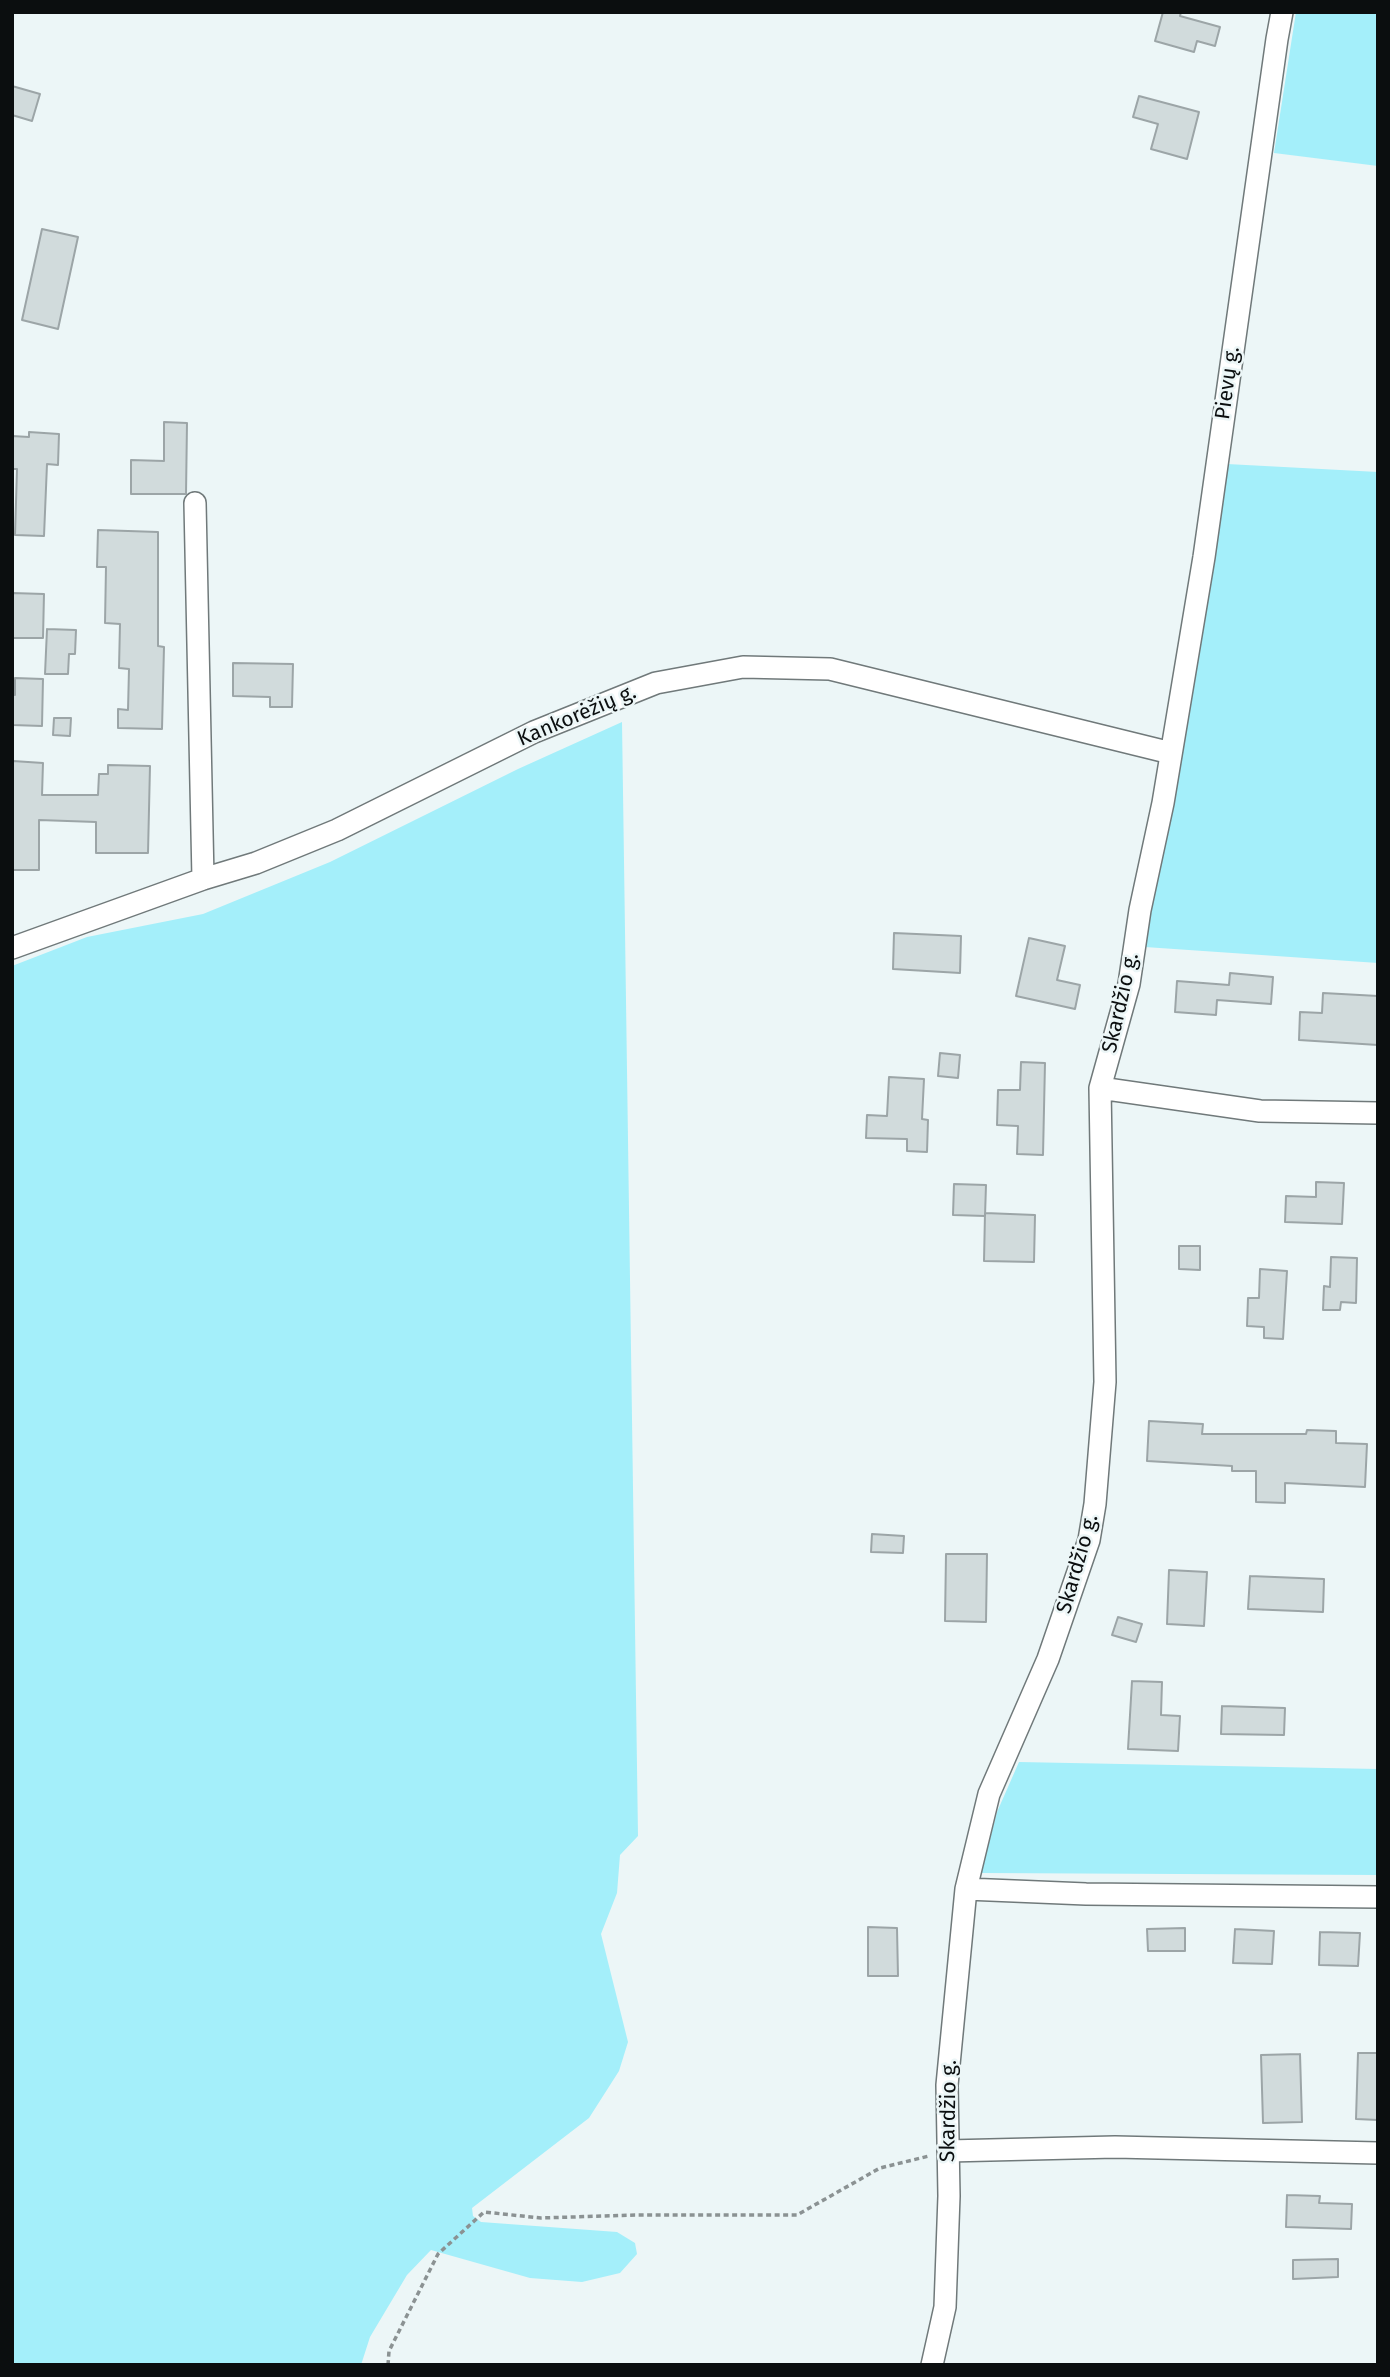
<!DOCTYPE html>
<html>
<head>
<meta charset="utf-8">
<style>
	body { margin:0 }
	#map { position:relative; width:1390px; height:2377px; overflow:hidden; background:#ecf6f7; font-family:"Fira Sans",sans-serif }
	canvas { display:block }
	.frame { position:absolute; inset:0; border:14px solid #0b0e0f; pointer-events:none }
</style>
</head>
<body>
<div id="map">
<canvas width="1390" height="2377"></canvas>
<div class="frame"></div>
</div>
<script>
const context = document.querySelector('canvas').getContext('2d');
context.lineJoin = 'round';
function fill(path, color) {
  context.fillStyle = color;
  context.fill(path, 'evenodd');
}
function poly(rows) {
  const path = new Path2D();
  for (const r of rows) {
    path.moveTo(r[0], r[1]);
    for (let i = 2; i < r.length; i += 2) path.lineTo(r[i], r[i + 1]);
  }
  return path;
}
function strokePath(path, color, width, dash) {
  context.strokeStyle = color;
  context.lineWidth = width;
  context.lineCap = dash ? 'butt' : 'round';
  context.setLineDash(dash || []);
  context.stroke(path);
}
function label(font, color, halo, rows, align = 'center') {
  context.font = font + ' "Fira Sans",sans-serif';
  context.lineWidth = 5;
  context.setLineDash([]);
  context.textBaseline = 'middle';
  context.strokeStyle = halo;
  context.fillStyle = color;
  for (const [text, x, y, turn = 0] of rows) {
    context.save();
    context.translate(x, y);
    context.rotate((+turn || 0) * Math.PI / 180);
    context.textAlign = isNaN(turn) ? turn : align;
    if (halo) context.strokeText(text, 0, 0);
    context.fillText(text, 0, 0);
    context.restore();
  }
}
fill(poly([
	[1296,12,1378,12,1378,166,1274,153],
	[1227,464,1378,472,1378,963,1145,947],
	[622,722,638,1836,620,1855,617,1893,601,1934,628,2042,619,2071,589,2118,472,2208,473,2216,481,2222,617,2232,635,2243,637,2254,620,2273,582,2282,530,2278,431,2250,407,2275,370,2337,361,2365,12,2365,12,966,87,937,203,914,330,862,518,769],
	[1019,1762,1378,1769,1378,1875,981,1873,997,1812]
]), '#a4effa');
const building = poly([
	[1163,12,1181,12,1180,16,1220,27,1215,46,1197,41,1194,52,1155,41,1163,12],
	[12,86,40,94,32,121,12,115,12,86],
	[1139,96,1199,112,1187,159,1151,149,1158,124,1133,117,1139,96],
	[42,229,78,237,58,329,22,320,42,229],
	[164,422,187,423,186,494,131,494,131,460,164,461,164,422],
	[29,432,59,434,58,465,47,464,44,536,15,535,17,469,12,469,12,436,29,437,29,432],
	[98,530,158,532,158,646,164,647,162,729,118,728,118,709,128,710,129,669,119,668,120,624,105,623,106,567,97,567,98,530],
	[12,593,44,594,43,638,12,638,12,593],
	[47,629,76,630,75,654,69,654,68,674,45,674,47,629],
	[233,663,293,664,292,707,270,707,270,697,233,696,233,663],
	[15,678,43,679,42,726,12,725,12,694,15,695,15,678],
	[54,718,71,718,70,736,53,735,54,718],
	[13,761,43,763,42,795,98,795,99,774,108,774,108,765,150,766,148,853,96,853,96,822,39,820,39,870,12,870,13,761],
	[894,933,961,936,960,973,893,969,894,933],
	[1029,938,1065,946,1057,980,1080,985,1075,1009,1016,996,1029,938],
	[1230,973,1273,977,1271,1004,1217,1000,1216,1015,1175,1012,1177,981,1229,985,1230,973],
	[1323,993,1378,996,1378,1045,1299,1040,1300,1012,1322,1013,1323,993],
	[940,1053,960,1055,958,1078,938,1076,940,1053],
	[1021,1062,1045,1063,1043,1155,1017,1154,1018,1126,997,1125,998,1090,1020,1090,1021,1062],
	[889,1077,924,1079,922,1119,928,1120,927,1152,907,1151,907,1139,866,1138,867,1115,887,1116,889,1077],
	[1316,1182,1344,1183,1342,1224,1285,1222,1286,1196,1316,1197,1316,1182],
	[954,1184,986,1185,985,1216,953,1215,954,1184],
	[985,1213,1035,1215,1034,1262,984,1261,985,1213],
	[1179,1246,1200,1246,1200,1270,1179,1269,1179,1246],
	[1331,1257,1357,1258,1356,1303,1341,1302,1340,1310,1323,1310,1324,1286,1330,1287,1331,1257],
	[1260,1269,1287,1271,1283,1339,1264,1338,1264,1327,1247,1326,1248,1298,1259,1298,1260,1269],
	[1149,1421,1203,1424,1202,1434,1306,1434,1307,1430,1336,1431,1336,1443,1367,1444,1365,1487,1285,1483,1285,1503,1256,1502,1256,1471,1232,1471,1232,1466,1147,1461,1149,1421],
	[872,1534,904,1536,903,1553,871,1552,872,1534],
	[946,1554,987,1554,986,1622,945,1621,946,1554],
	[1169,1570,1207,1572,1204,1626,1167,1624,1169,1570],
	[1250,1576,1324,1579,1323,1612,1248,1609,1250,1576],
	[1118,1617,1142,1624,1136,1642,1112,1635,1118,1617],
	[1132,1681,1162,1682,1161,1715,1180,1716,1178,1751,1128,1749,1132,1681],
	[1222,1706,1285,1708,1284,1735,1221,1734,1222,1706],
	[868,1927,897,1928,898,1976,868,1976,868,1927],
	[1185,1928,1185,1951,1148,1951,1147,1929,1185,1928],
	[1235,1929,1274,1931,1272,1964,1233,1963,1235,1929],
	[1320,1932,1360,1933,1358,1966,1319,1965,1320,1932],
	[1358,2053,1378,2053,1378,2120,1356,2119,1358,2053],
	[1300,2054,1302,2122,1263,2123,1261,2055,1300,2054],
	[1287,2195,1320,2196,1319,2203,1352,2204,1351,2229,1286,2227,1287,2195],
	[1338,2259,1338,2277,1293,2279,1293,2260,1338,2259]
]);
fill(building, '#d1dbdc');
strokePath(building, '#9ca5a7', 2);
const street = poly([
	[195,503,203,879],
	[12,948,203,879,256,863,337,830,534,732,656,683,743,667,830,669,1171,753],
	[1100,1088,1260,1111,1378,1113],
	[966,1889,1086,1894,1378,1897],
	[948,2151,1115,2147,1378,2153],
	[932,2365,945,2307,949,2196,947,2085,966,1889,989,1794,1048,1659,1089,1540,1095,1504,1105,1382,1100,1088,1129,984,1140,910,1163,803,1204,557,1277,39,1282,12]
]);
strokePath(street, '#70797a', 24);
strokePath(poly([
	[388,2365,389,2351,438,2254,484,2212,541,2218,635,2215,797,2215,880,2168,929,2156]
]), '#8b9293', 3.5, [5, 3.5]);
strokePath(street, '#fff', 21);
label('21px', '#0b0e0f', '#ecf6f7', [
	["Pievų g.",1228,383,-82],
	["Kankorėžių g.",577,716,-23],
	["Skardžio g.",1121,1003,-77],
	["Skardžio g.",1078,1564,-74],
	["Skardžio g.",949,2111,-89]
]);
</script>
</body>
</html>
